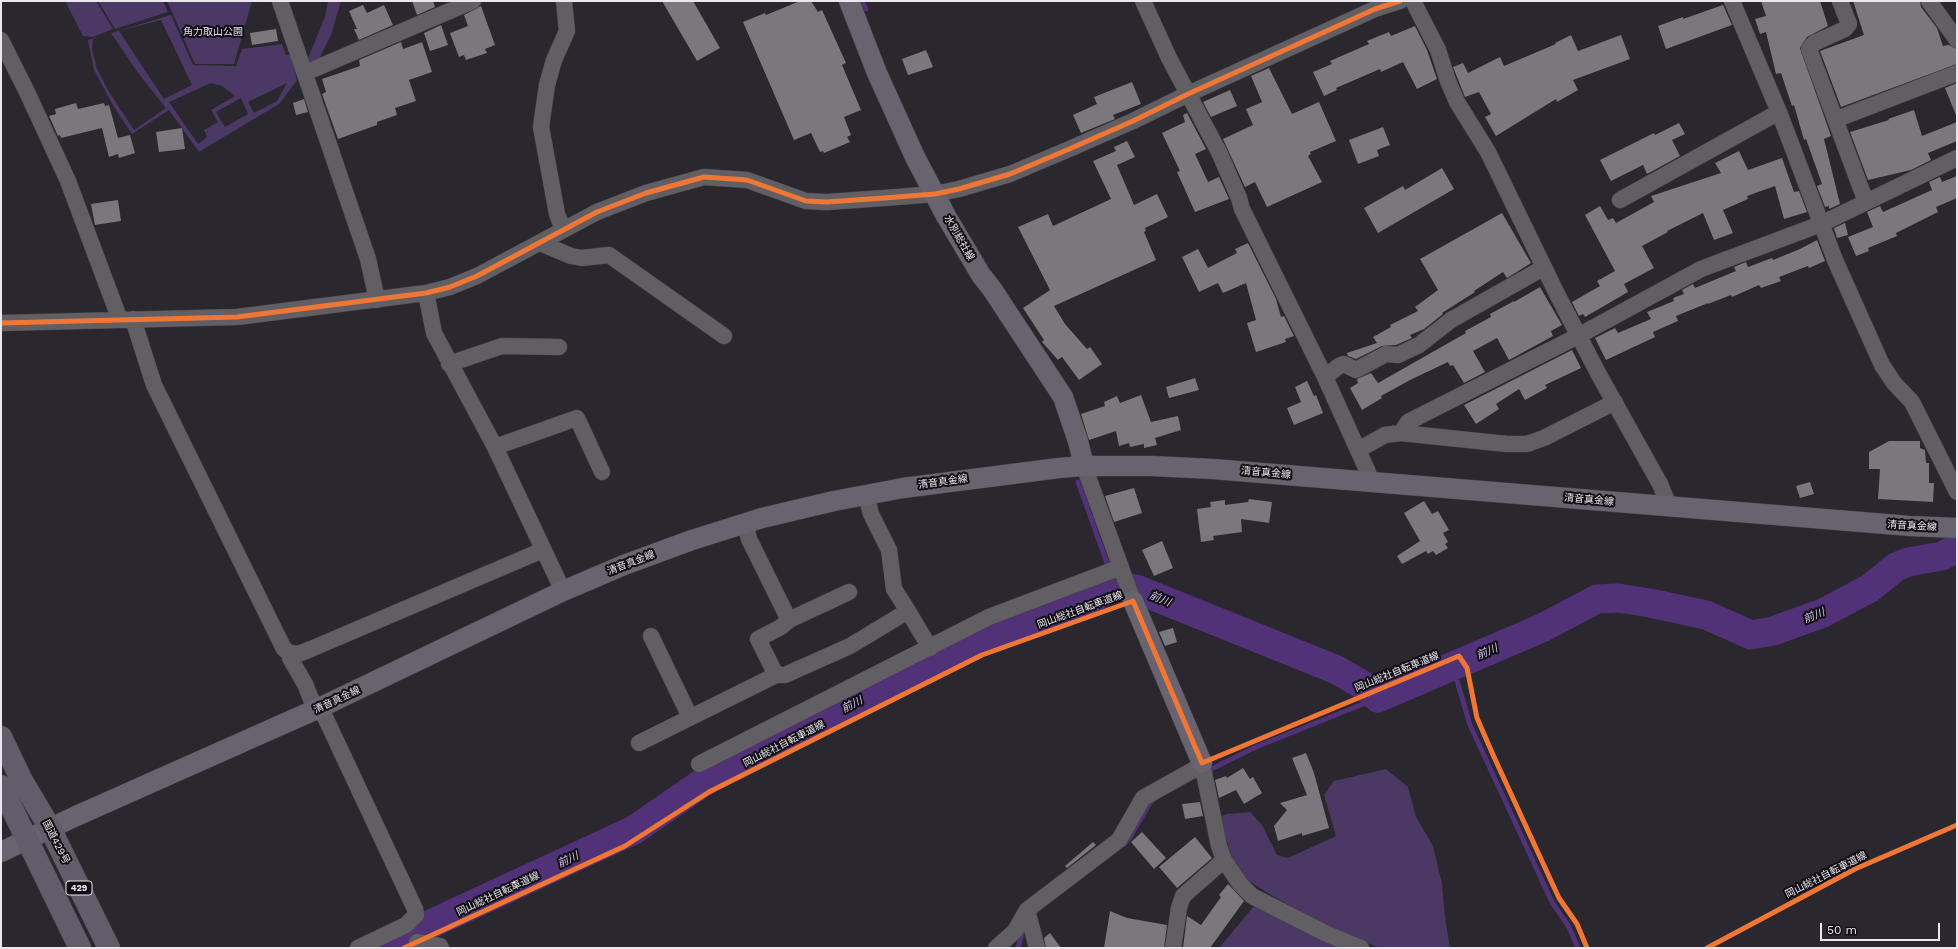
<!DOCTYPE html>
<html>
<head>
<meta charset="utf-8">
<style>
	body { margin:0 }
	#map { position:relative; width:1958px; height:949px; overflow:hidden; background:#2a272e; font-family:"Work Sans",sans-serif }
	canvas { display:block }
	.frame { position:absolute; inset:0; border:2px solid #eae7ef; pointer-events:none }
	.scale { position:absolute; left:1820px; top:923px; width:120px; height:18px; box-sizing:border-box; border:2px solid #eae7ef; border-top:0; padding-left:5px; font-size:12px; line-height:14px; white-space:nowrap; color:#eae7ef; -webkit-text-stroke:3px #110f14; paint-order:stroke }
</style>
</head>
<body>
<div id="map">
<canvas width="1958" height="949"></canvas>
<div class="frame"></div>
<div class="scale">50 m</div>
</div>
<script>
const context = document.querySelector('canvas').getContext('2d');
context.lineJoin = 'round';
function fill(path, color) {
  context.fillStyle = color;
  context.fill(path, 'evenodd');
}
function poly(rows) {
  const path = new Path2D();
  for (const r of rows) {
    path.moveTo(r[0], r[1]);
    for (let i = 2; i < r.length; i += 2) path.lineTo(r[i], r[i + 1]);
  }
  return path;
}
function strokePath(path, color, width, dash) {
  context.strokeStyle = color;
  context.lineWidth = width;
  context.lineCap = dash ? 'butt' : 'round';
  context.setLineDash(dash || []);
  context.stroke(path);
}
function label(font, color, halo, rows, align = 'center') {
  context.font = font + ' "Work Sans","Noto Sans JP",sans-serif';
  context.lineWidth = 4;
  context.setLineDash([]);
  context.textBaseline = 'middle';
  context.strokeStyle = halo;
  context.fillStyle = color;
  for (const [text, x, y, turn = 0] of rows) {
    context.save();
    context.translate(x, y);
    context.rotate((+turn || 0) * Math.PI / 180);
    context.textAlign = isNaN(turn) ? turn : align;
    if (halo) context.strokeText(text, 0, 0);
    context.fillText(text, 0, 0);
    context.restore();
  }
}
fill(poly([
	[65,1,96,1,113,29,93,37,83,36],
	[98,1,163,1,168,12,115,29],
	[167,1,252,1,234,64,195,64],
	[328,1,341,1,331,35,319,59,315,63,310,62,308,58,325,17],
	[171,15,193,65,236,66,242,49,282,44,286,55,291,54,297,80,295,83,279,104,199,152,169,110,132,134,114,107,94,70,88,40],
	[161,20,192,85,164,99,119,31],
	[111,33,138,73,166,108,134,130,109,92,97,69,92,49,93,39],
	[211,83,222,86,235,96,211,110,218,122,204,130,207,137,198,144,169,102],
	[287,83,277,101,254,113,248,102],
	[241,98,248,114,225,127,216,112],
	[1386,769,1408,787,1416,817,1433,846,1442,884,1445,917,1450,948,1379,948,1318,922,1266,892,1243,877,1233,860,1219,817,1227,814,1250,812,1262,825,1277,855,1288,858,1336,836,1324,795,1334,781],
	[1255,905,1351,948,1219,948]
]), '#4b3864');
strokePath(poly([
	[862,1,866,9],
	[1078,482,1112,577,1112,589],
	[1453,667,1470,725,1552,902,1569,927,1578,948],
	[1205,772,1256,747,1378,698],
	[1124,844,1130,837,1150,803,1154,799],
	[1018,948,1023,930]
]), '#513178', 5);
strokePath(poly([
	[379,948,634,830,708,779,801,732,981,639,1050,617,1118,586,1136,589,1337,670,1366,687,1378,698,1542,628,1597,599,1618,598,1650,603,1706,615,1751,635,1773,631,1823,613,1870,588,1896,567,1908,562,1942,556,1957,548]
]), '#513178', 29);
fill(poly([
	[412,1,433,1,435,7,417,15],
	[662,1,693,1,720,48,697,61],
	[800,1,811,1,818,12,822,10,846,63,842,65,861,110,844,117,851,135,847,137,850,142,824,153,823,151,820,152,811,133,794,140,743,22,765,13,766,15],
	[1761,1,1820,1,1828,26,1807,37,1800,48,1831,136,1824,139,1840,204,1829,209,1829,206,1825,207,1817,186,1822,184,1806,139,1804,140,1794,105,1792,106,1781,73,1776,74,1766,32,1760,34,1755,19,1766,16],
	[1853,1,1920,1,1921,7,1937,28,1943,46,1949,45,1957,49,1957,64,1841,107,1820,51,1864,35],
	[363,5,367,13,384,5,393,25,359,40,354,29,357,29,349,11],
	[1723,5,1732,25,1666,49,1658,26,1683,17,1683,19],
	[481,6,495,45,485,49,487,53,466,60,464,55,459,57,450,33,468,26,464,15],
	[441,25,448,45,430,51,424,33],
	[1415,26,1427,50,1437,79,1417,89,1403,62,1381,72,1380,69,1336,88,1337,90,1324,96,1313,72,1332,64,1330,61,1369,44,1367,41,1389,32,1391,36],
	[276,29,278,41,252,45,250,33],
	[1571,35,1578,51,1621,35,1630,59,1573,80,1578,90,1557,102,1556,99,1496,136,1485,117,1491,114,1479,92,1465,97,1453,67,1463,63,1468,73,1500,57,1504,66,1556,44,1555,43],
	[401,42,403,49,422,42,432,72,409,80,416,101,395,108,397,115,377,122,377,125,338,139,322,94,326,92,322,79,360,66,359,60],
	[926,50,933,67,908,75,902,59],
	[1269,68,1292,114,1319,102,1336,141,1310,152,1311,154,1308,156,1322,182,1267,207,1255,182,1245,187,1223,139,1253,125,1246,109,1262,102,1251,76],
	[1132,82,1141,104,1113,115,1115,119,1081,133,1073,115,1097,104,1094,97],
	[1957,83,1957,115,1956,115,1945,88],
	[1230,90,1237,106,1211,117,1203,102],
	[304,99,308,112,296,115,293,103],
	[76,103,78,109,104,103,105,106,109,105,118,138,130,135,135,153,119,158,118,154,109,157,102,128,61,138,60,135,58,136,49,116,56,114,55,109],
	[1914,110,1922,136,1957,122,1957,141,1928,153,1931,160,1911,170,1868,180,1850,132,1889,120,1888,119],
	[1187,113,1206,149,1195,154,1208,182,1219,177,1229,199,1195,212,1177,172,1180,171,1162,133,1185,122,1183,115],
	[1679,123,1685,134,1672,140,1680,156,1647,174,1643,165,1611,181,1600,160,1654,133,1655,135],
	[1383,127,1390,145,1377,150,1379,156,1358,164,1349,140],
	[182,128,185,149,159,152,156,132],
	[1127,141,1135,157,1117,165,1134,205,1157,194,1168,217,1145,228,1146,231,1144,232,1156,260,1054,306,1065,324,1087,349,1090,347,1102,364,1079,380,1062,357,1058,360,1042,342,1044,340,1023,308,1050,290,1018,227,1048,214,1053,226,1111,199,1093,161,1116,151,1114,147],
	[1739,151,1748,170,1782,158,1794,192,1799,191,1807,212,1784,219,1775,186,1747,196,1748,199,1723,210,1733,233,1714,240,1703,213,1667,231,1668,232,1642,246,1654,268,1624,284,1628,292,1585,317,1583,314,1579,316,1572,302,1600,286,1597,281,1615,271,1585,215,1600,206,1608,220,1613,218,1616,223,1654,202,1651,196,1721,173,1715,163],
	[1442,168,1454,189,1378,233,1364,208,1403,186,1405,190],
	[1957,176,1957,198,1936,207,1938,212,1896,233,1897,236,1868,248,1869,251,1856,256,1848,237,1873,227,1867,212,1880,206,1883,212,1932,190,1929,182,1940,177,1942,182],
	[118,200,121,221,95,225,91,204],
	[1502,213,1531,263,1507,278,1503,272,1474,291,1475,292,1442,313,1443,314,1424,329,1410,335,1412,338,1396,345,1382,346,1356,359,1348,356,1347,353,1377,343,1373,337,1391,327,1390,325,1418,311,1415,307,1438,290,1420,259],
	[1845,223,1848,235,1837,238,1834,228],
	[1817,240,1825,261,1809,268,1808,266,1779,277,1781,281,1761,288,1759,285,1732,297,1731,295,1708,304,1708,303,1676,316,1678,321,1653,332,1655,337,1606,360,1595,338,1615,328,1618,333,1651,319,1647,312,1674,301,1673,298,1684,294,1682,290,1693,284,1695,288,1736,271,1734,267,1746,262,1748,267,1772,258,1773,260,1800,249],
	[1248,243,1276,299,1281,317,1284,316,1294,336,1285,339,1286,342,1256,352,1247,323,1256,320,1246,283,1223,293,1218,283,1199,292,1182,257,1198,249,1208,268,1237,253,1235,249],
	[1540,287,1562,325,1551,331,1553,336,1509,360,1497,338,1473,351,1485,372,1464,383,1453,365,1450,366,1448,362,1410,380,1381,396,1382,398,1362,410,1350,388,1358,383,1357,379,1371,373,1378,383,1466,333,1465,331,1491,317,1490,314,1514,301,1514,302],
	[1572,350,1581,368,1545,385,1547,388,1525,400,1519,389,1496,404,1499,409,1476,424,1464,405],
	[1195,378,1199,390,1169,398,1166,387],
	[1307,381,1314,396,1316,395,1323,413,1294,425,1287,408,1301,402,1295,387],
	[1141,395,1151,422,1178,416,1181,430,1155,438,1157,445,1144,448,1144,444,1130,447,1129,443,1119,446,1116,431,1089,440,1081,414,1105,406,1104,402,1117,396,1120,403],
	[1889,441,1920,441,1920,448,1925,450,1926,463,1929,463,1929,483,1934,483,1933,502,1878,499,1880,469,1869,469,1869,452],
	[1810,482,1814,494,1800,498,1796,486],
	[1134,488,1142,513,1114,522,1105,496],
	[1249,499,1272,502,1269,523,1241,519,1242,532,1213,536,1214,540,1201,542,1197,509,1211,507,1210,502,1225,500,1225,505,1248,502],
	[1424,501,1432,514,1438,511,1449,530,1443,533,1448,542,1445,544,1448,548,1436,555,1433,551,1428,554,1426,551,1402,564,1397,556,1420,541,1404,513],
	[1162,541,1173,568,1154,576,1142,550],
	[1173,628,1177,642,1165,646,1159,632],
	[1306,753,1314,773,1329,828,1302,836,1302,833,1278,841,1274,826,1287,810,1280,803,1307,795,1292,758],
	[1243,768,1250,779,1253,777,1262,793,1244,804,1236,790,1219,798,1215,780,1226,776,1227,778],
	[1200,802,1203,816,1185,819,1182,804],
	[1142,832,1166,858,1154,869,1131,842],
	[1195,837,1212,858,1177,888,1159,867],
	[1093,842,1096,845,1067,868,1065,866],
	[1228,884,1244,901,1210,948,1183,948,1187,916,1201,925,1221,897,1219,895],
	[1110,911,1127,918,1167,925,1164,948,1104,948],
	[1050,933,1061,948,1046,948,1044,938]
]), '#7a777d');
const minor = poly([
	[280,1,368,259,377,300],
	[1143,1,1169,58,1219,152,1239,198,1242,209,1325,377,1367,470,1371,481],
	[1413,1,1438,50,1448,81,1457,102,1488,152,1557,294,1598,373,1660,484,1669,506],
	[1732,1,1779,112,1835,260,1882,365,1894,383,1912,402,1957,492],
	[1840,1,1849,24,1845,29,1814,43,1809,49,1866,202],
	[1929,1,1957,40],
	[1,40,27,92,68,181,120,320],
	[305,73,473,1],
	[1837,119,1957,73],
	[1620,200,1779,112],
	[563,229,557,214,541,127,547,85,554,60,567,31,564,1],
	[540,243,571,256,582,258,609,255,724,336],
	[426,293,434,333,495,447,563,591],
	[133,319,154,385,284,649,290,653,290,658,305,684,311,699,325,717,415,909,416,915,406,925,358,948],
	[1,323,237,317,426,293,450,287,477,276,597,212,646,193,704,177,747,180,806,201,827,202,884,198,935,194,959,189,1010,174,1067,150,1133,121,1188,94,1375,9,1400,1],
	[449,364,502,346,559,347],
	[1325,377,1339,366,1344,364,1356,370,1386,354,1398,355,1419,345,1451,320,1543,268],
	[1401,433,1507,444,1527,444,1544,438,1615,402],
	[495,447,577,418,602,472],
	[1358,450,1385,435,1401,433,1408,422,1578,336,1701,269,1821,224,1957,158],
	[1084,466,1133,601],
	[745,523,749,539,789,620,781,627,758,639,776,675],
	[908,611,930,648],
	[789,620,849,592],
	[651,636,690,717],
	[290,653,298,654,311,649,543,550],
	[639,743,776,675,785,675,850,646,908,611,894,589,889,550,871,514,866,495],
	[1202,763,1219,846,1224,860,1240,884,1252,896,1327,934,1361,948],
	[699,764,989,617,1121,567],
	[1027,910,1037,948],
	[417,942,440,946,441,948],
	[996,948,1015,931,1027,910,1119,840,1143,798,1195,769,1202,763],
	[1173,948,1179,908,1183,896,1224,860]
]);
const major = poly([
	[849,1,877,73,915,157,946,216,981,275,992,289,1063,397,1078,441,1084,466],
	[1133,601,1202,763],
	[1,852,74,817,319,708,563,591,624,565,692,540,762,518,834,501,903,488,1059,468,1084,466,1152,466,1213,469,1910,526,1957,528]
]);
const highway = poly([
	[1,737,22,781,50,828,109,948],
	[1,786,80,948]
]);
strokePath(minor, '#464449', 17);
strokePath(major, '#464449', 21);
strokePath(highway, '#464449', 23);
strokePath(minor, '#615e64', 16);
strokePath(major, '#68636f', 20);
strokePath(highway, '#625d6a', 22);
strokePath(poly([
	[1,323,237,317,426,293,450,287,477,276,597,212,646,193,704,177,747,180,806,201,827,202,884,198,935,194,959,189,1010,174,1067,150,1133,121,1188,94,1375,9,1400,1],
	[404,948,625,846,709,792,982,655,1133,601,1202,763,1459,656,1467,668,1477,718,1494,757,1559,898,1577,924,1587,948],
	[1707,948,1855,869,1957,825]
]), '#f07635', 5);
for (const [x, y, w] of [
	[79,888,26]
]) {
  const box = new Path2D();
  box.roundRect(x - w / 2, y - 7, w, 14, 3);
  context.fillStyle = '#110f14';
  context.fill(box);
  strokePath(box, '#eae7ef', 1);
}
label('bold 9px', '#eae7ef', null, [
	["429",79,888]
]);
label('10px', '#e0d8ef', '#110f14', [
	["角力取山公園",213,32]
]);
label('10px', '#eae7ef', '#110f14', [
	["水別総社線",959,238,60],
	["清音真金線",1266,473,5],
	["清音真金線",943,482,-8],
	["清音真金線",1589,500,5],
	["清音真金線",1912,526,3],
	["清音真金線",631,563,-21],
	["岡山総社自転車道線",1080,610,-20],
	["岡山総社自転車道線",1397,672,-22],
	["清音真金線",337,700,-25],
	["岡山総社自転車道線",784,744,-27],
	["国道429号",56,842,63],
	["岡山総社自転車道線",1826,875,-27],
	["岡山総社自転車道線",498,894,-25]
]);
label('italic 11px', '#d4c4f0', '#110f14', [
	["前川",1160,599,22],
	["前川",1814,616,-22],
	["前川",1487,652,-23],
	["前川",852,705,-27],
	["前川",568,860,-25]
]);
</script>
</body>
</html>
